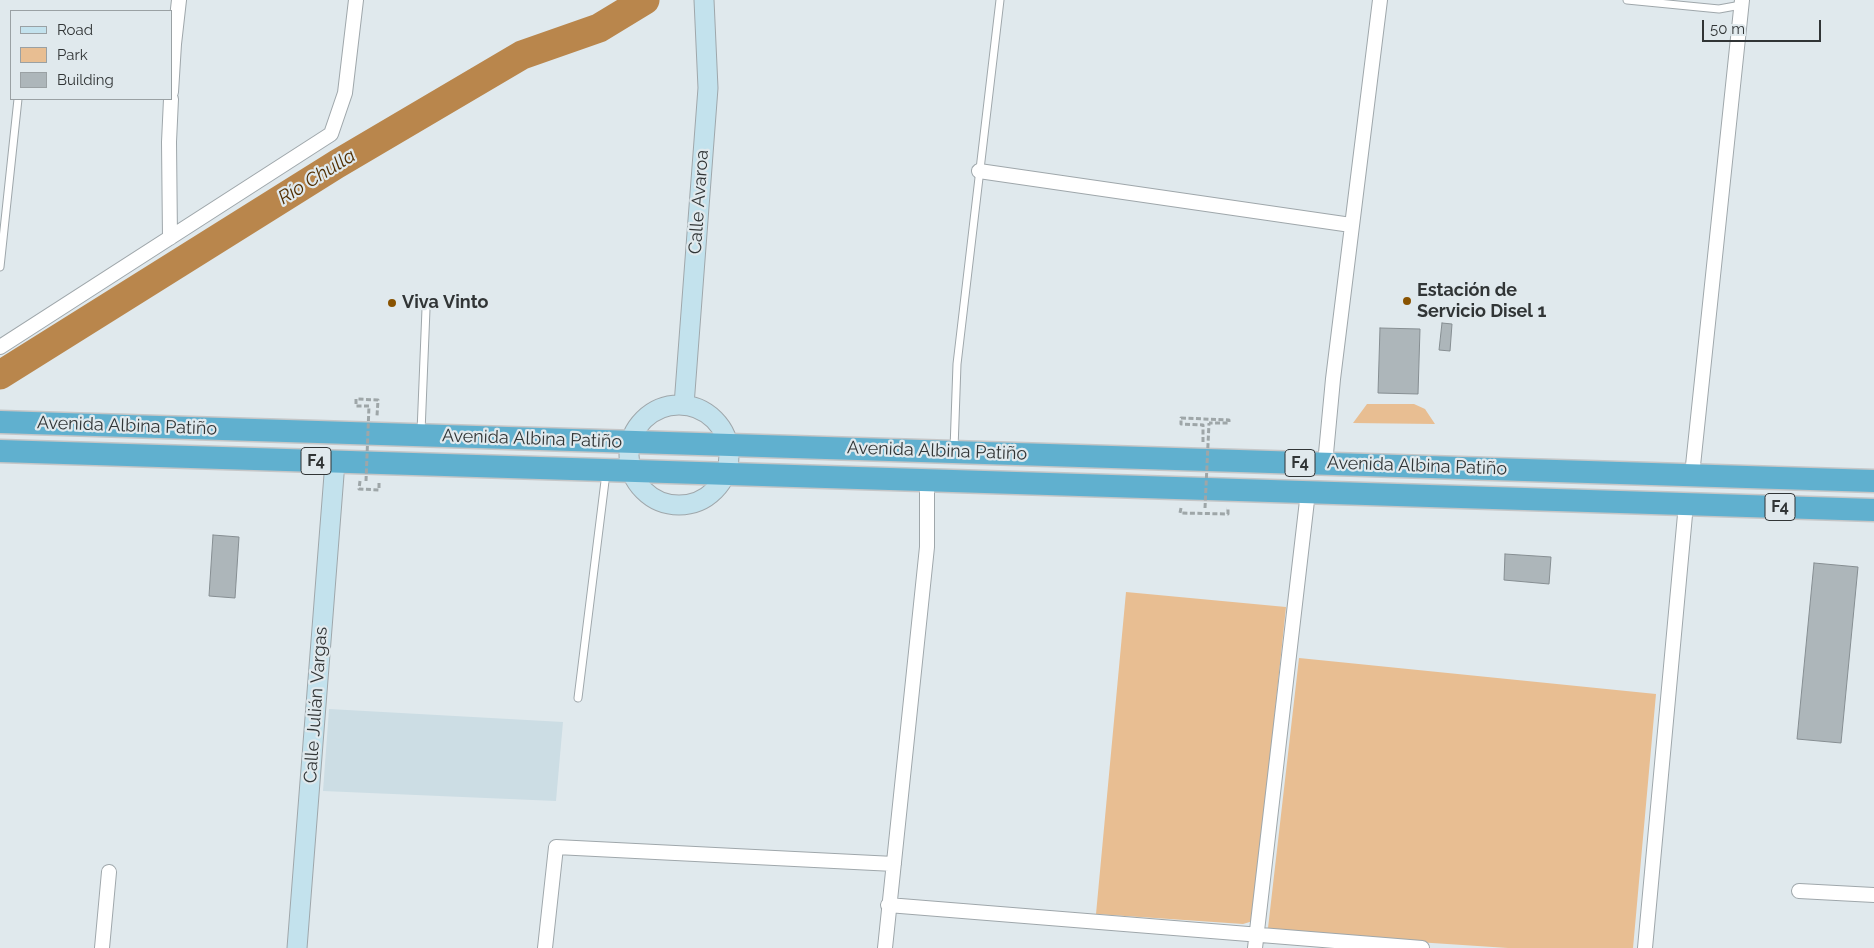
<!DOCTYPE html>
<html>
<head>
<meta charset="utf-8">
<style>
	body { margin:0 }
	#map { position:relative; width:1874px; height:948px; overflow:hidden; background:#e0e9ed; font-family:Raleway,sans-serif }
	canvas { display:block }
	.legend { position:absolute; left:10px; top:10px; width:162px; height:90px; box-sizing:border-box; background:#e0e9ed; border:1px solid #9aa1a4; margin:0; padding:6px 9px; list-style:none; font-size:15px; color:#313536 }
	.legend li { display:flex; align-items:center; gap:10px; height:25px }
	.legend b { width:25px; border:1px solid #9aa1a4 }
	.scale { position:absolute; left:1702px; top:20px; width:119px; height:22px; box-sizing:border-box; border:2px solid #313536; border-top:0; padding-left:6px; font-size:15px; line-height:18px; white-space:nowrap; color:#313536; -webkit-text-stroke:4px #e0e9ed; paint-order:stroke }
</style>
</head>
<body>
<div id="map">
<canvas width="1874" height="948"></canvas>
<ul class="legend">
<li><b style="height:6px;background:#c3e2ed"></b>Road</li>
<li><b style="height:14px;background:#e8be92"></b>Park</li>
<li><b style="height:14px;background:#adb6ba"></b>Building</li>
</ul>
<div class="scale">50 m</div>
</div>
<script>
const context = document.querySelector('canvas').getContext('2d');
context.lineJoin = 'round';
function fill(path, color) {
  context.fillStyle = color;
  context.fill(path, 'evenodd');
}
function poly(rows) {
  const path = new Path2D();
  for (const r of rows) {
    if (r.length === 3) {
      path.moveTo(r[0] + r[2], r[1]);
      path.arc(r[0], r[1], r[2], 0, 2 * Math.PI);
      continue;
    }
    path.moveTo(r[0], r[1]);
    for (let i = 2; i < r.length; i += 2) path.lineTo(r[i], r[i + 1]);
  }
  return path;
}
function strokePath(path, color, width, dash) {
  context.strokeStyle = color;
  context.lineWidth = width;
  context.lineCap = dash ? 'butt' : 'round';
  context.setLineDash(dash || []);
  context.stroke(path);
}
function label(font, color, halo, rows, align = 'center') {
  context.font = font + ' Raleway,sans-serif';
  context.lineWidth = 4.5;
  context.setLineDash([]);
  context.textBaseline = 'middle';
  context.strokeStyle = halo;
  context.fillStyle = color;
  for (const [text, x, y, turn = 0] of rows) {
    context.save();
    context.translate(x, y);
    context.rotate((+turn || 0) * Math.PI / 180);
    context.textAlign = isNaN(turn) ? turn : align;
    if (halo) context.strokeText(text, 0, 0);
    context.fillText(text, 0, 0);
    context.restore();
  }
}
fill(poly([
	[329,709,563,722,556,801,323,791]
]), '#ccdde4');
fill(poly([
	[1367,404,1414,404,1425,409,1435,424,1353,423],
	[1126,592,1286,607,1253,921,1243,924,1096,914],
	[1299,658,1656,694,1633,948,1508,948,1280,933,1268,928]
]), '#e8be92');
strokePath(poly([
	[0,375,337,164,522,55,599,28,645,0]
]), '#b9864c', 29);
const building = poly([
	[1442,323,1452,324,1450,351,1439,350,1442,323],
	[1380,328,1420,329,1418,394,1378,393,1380,328],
	[213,535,239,537,235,598,209,596,213,535],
	[1505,554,1551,557,1549,584,1504,580,1505,554],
	[1814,563,1858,567,1841,743,1797,739,1814,563]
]);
fill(building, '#adb6ba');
strokePath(building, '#868e92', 1);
const service = poly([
	[1627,0,1719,9,1741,5],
	[0,267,18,99],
	[421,432,426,309],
	[954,449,957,364,1000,0],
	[578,698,606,473]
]);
const minor = poly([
	[171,92,174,44,179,0],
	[979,171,1351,225],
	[170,238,169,142,171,99],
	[0,347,331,134,345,93,356,0],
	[1325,464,1333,379,1380,0],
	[1692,475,1742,0],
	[1799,891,1874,895],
	[888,905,1422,948],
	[102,948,109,872],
	[545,948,556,847,894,864],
	[885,948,927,547,927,480],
	[1255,948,1308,492],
	[1645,948,1686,504]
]);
const secondary = poly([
	[679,455,50],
	[684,405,708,88,704,0],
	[297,948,335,462]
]);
const trunk = poly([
	[0,422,1874,481],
	[0,451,1874,510]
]);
strokePath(service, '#9fa7ab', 9);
strokePath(minor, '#9fa7ab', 16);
strokePath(secondary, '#9fa7ab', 21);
strokePath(trunk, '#c5c6c7', 25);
strokePath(poly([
	[369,406,356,406,356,399,378,400,377,416],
	[1203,442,1203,425,1181,424,1181,418,1229,420,1229,423,1209,423],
	[360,481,359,489,379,490,379,482],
	[1181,508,1180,513,1228,514,1228,509,1226,509]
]), '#9ea6a8', 3, [5, 2.5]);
strokePath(service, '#fff', 7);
strokePath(minor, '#fff', 14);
strokePath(secondary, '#c3e2ed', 19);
strokePath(trunk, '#60b0cf', 22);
strokePath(poly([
	[366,481,369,406],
	[1205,508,1209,423]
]), '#9ea6a8', 3, [5, 2.5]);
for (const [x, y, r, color] of [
	[1407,301,5,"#895301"],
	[392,303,5,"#895301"]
]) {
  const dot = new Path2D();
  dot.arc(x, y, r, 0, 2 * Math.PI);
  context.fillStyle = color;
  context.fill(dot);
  strokePath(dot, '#e0e9ed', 2);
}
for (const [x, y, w] of [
	[316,461,30],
	[1300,463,30],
	[1780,507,30]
]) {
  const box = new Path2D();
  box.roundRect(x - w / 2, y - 13.5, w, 27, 4);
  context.fillStyle = '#e0e9ed';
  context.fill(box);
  strokePath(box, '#313536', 1);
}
label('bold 16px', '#313536', null, [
	["F4",316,461],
	["F4",1300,463],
	["F4",1780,507]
]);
label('18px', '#313536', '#e0e9ed', [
	["Calle Avaroa",699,202,-86],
	["Avenida Albina Patiño",127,426,2],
	["Avenida Albina Patiño",532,439,2],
	["Avenida Albina Patiño",937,451,2],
	["Avenida Albina Patiño",1417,466,2],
	["Calle Julián Vargas",316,705,-86]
]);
label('bold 18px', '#313536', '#e0e9ed', [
	["Estación de",1417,291],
	["Servicio Disel 1",1417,312],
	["Viva Vinto",402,303]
], 'left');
label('italic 19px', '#512e00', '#e0e9ed', [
	["Río Chulla",317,177,-32]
]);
</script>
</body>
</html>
